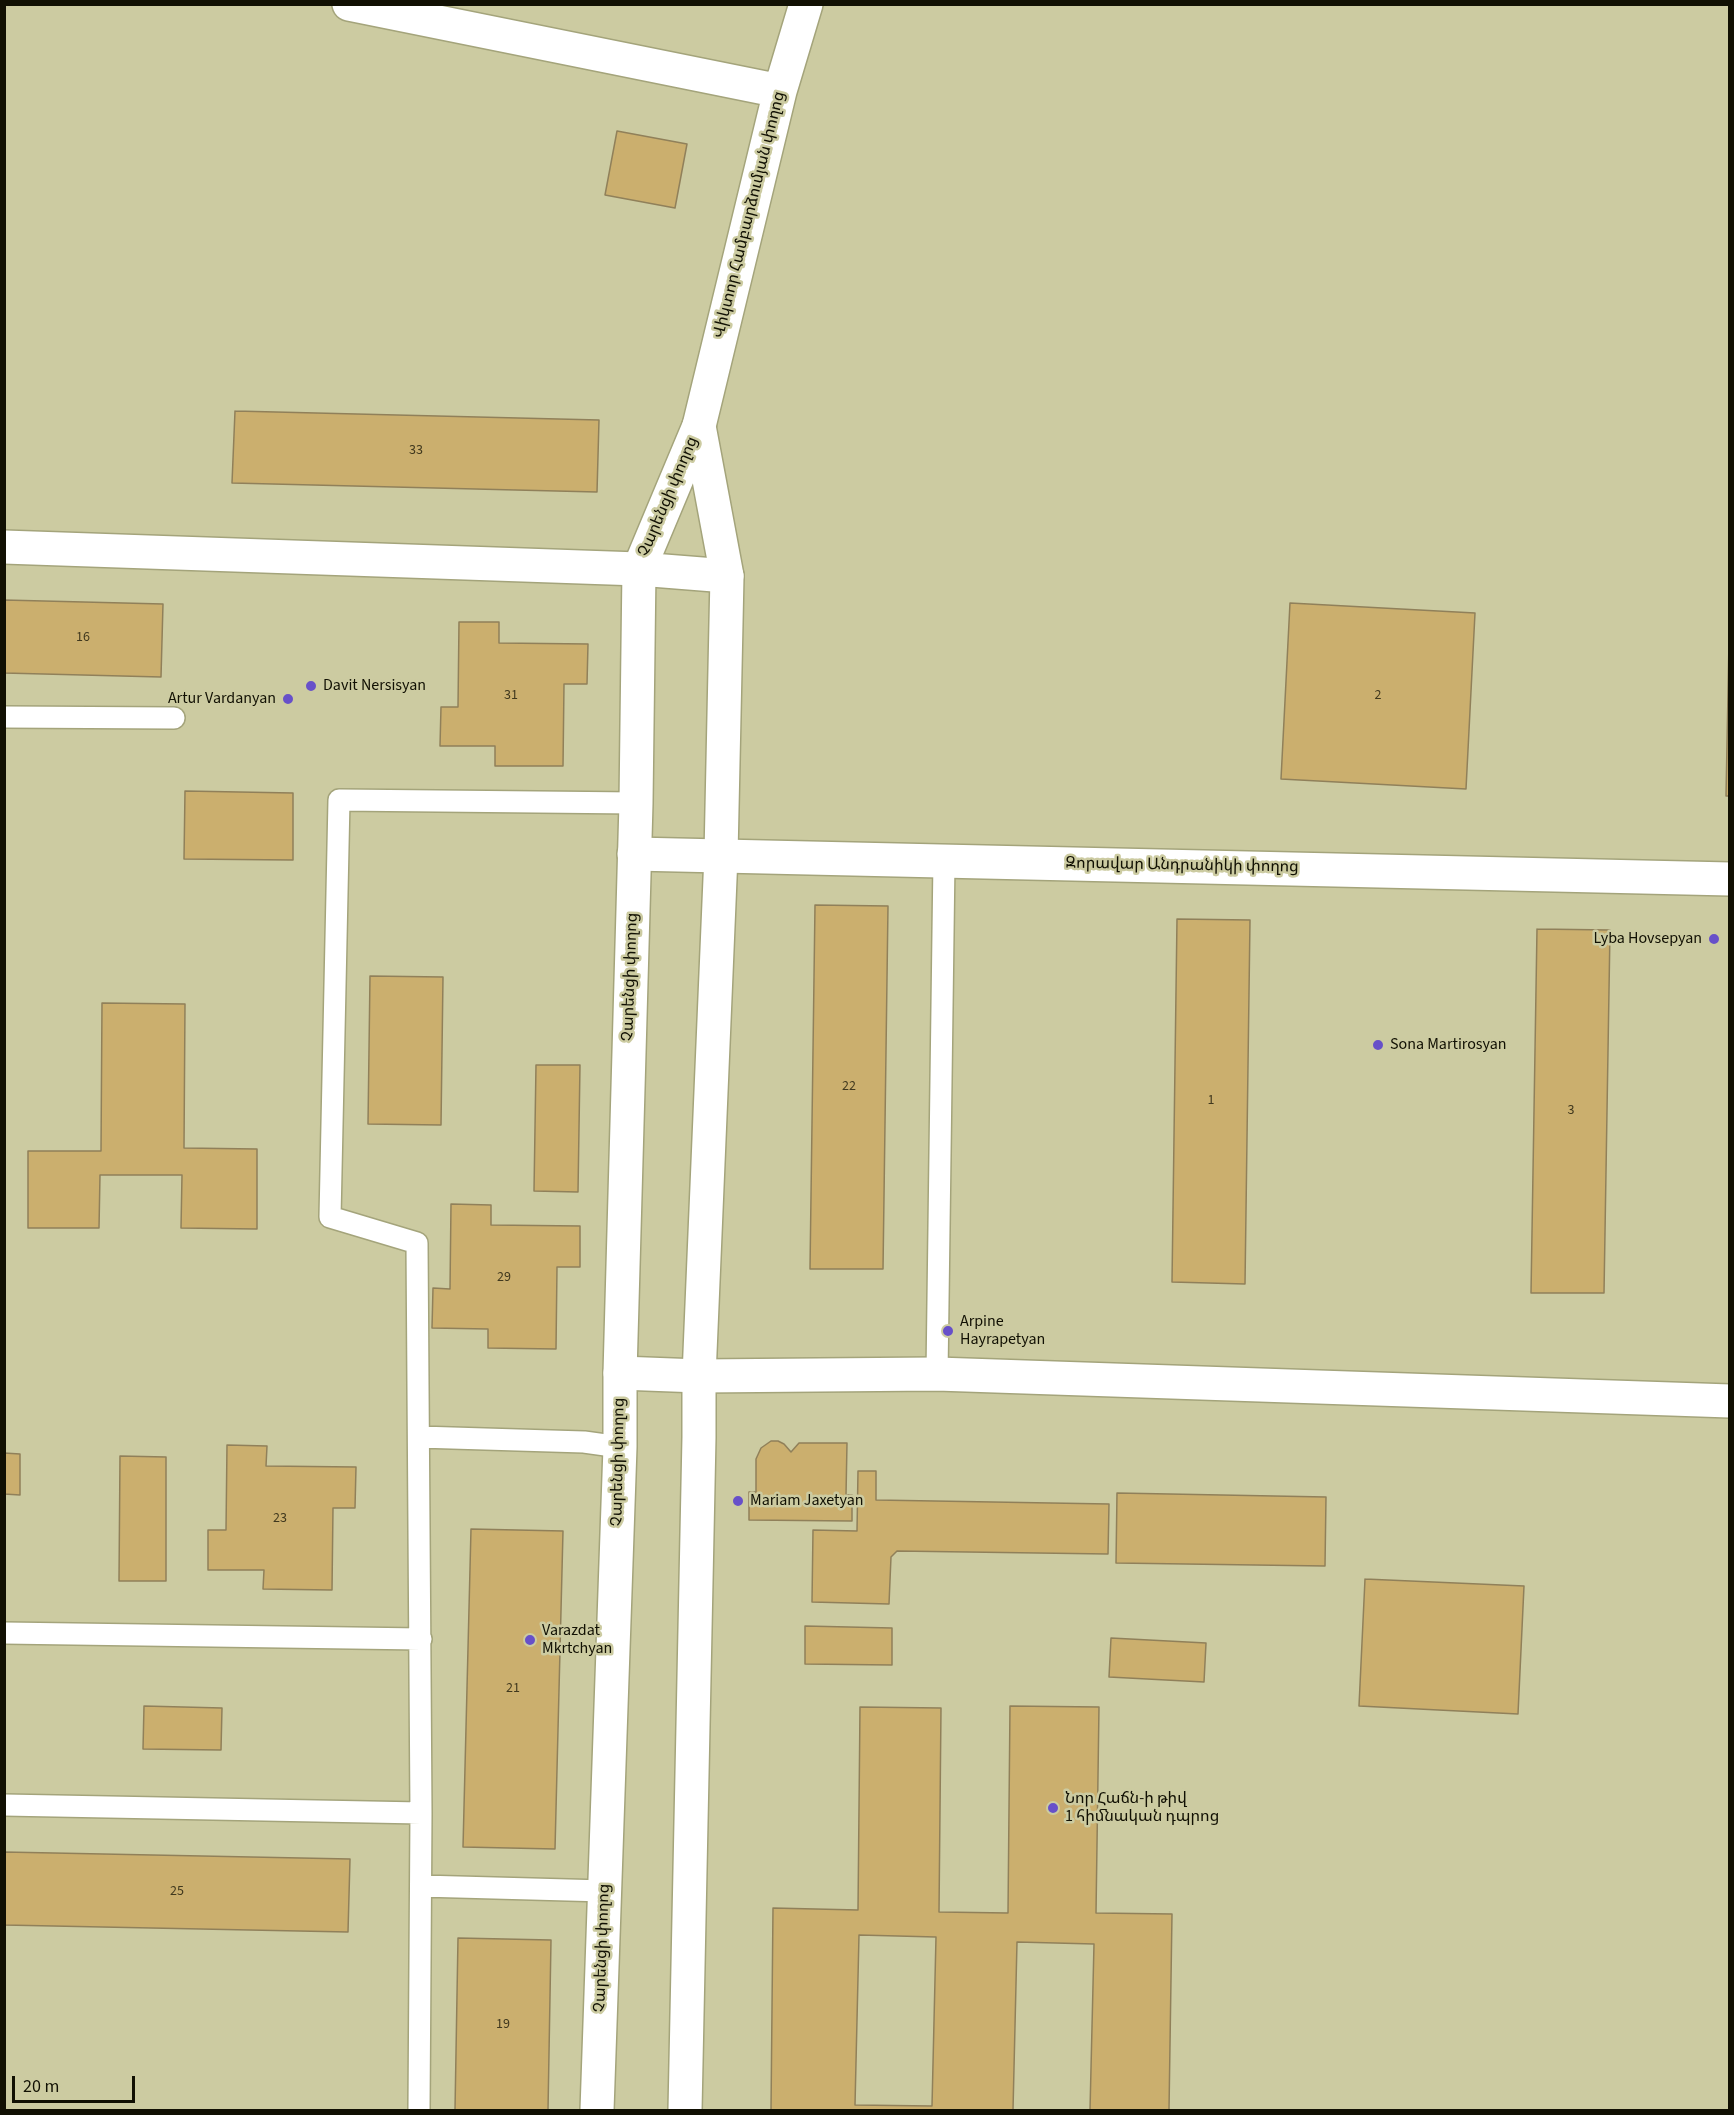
<!DOCTYPE html>
<html>
<head>
<meta charset="utf-8">
<style>
	body { margin:0 }
	#map { position:relative; width:1734px; height:2115px; overflow:hidden; background:#cccba1; font-family:"Source Sans 3",sans-serif }
	canvas { display:block }
	.frame { position:absolute; inset:0; border:6px solid #111003; pointer-events:none }
	.scale { position:absolute; left:12px; top:2076px; width:123px; height:27px; box-sizing:border-box; border:3px solid #111003; border-top:0; padding-left:8px; font-size:18px; line-height:21px; white-space:nowrap; color:#111003; -webkit-text-stroke:4px #cccba1; paint-order:stroke }
</style>
</head>
<body>
<div id="map">
<canvas width="1734" height="2115"></canvas>
<div class="frame"></div>
<div class="scale">20 m</div>
</div>
<script>
const context = document.querySelector('canvas').getContext('2d');
context.lineJoin = 'round';
function fill(path, color) {
  context.fillStyle = color;
  context.fill(path, 'evenodd');
}
function poly(rows) {
  const path = new Path2D();
  for (const r of rows) {
    path.moveTo(r[0], r[1]);
    for (let i = 2; i < r.length; i += 2) path.lineTo(r[i], r[i + 1]);
  }
  return path;
}
function strokePath(path, color, width, dash) {
  context.strokeStyle = color;
  context.lineWidth = width;
  context.lineCap = dash ? 'butt' : 'round';
  context.setLineDash(dash || []);
  context.stroke(path);
}
function label(font, color, halo, rows, align = 'center') {
  context.font = font + ' "Source Sans 3","Noto Sans Armenian",sans-serif';
  context.lineWidth = 5;
  context.setLineDash([]);
  context.textBaseline = 'middle';
  context.strokeStyle = halo;
  context.fillStyle = color;
  for (const [text, x, y, turn = 0] of rows) {
    context.save();
    context.translate(x, y);
    context.rotate((+turn || 0) * Math.PI / 180);
    context.textAlign = isNaN(turn) ? turn : align;
    if (halo) context.strokeText(text, 0, 0);
    context.fillText(text, 0, 0);
    context.restore();
  }
}
const building = poly([
	[617,131,687,144,675,208,605,195,617,131],
	[235,411,599,420,597,492,232,483,235,411],
	[1730,589,1730,796,1726,796,1730,589],
	[4,600,163,604,161,677,4,673,4,600],
	[1290,603,1475,613,1466,789,1281,779,1290,603],
	[459,622,499,622,499,643,588,644,587,684,564,684,563,766,495,766,495,746,440,746,441,707,458,707,459,622],
	[185,791,293,793,293,860,184,859,185,791],
	[815,905,888,906,883,1269,810,1269,815,905],
	[1177,919,1250,920,1245,1284,1172,1282,1177,919],
	[1537,929,1610,930,1604,1293,1531,1293,1537,929],
	[370,976,443,977,441,1125,368,1124,370,976],
	[102,1003,185,1004,184,1148,257,1149,257,1229,181,1228,182,1175,100,1175,99,1228,28,1228,28,1151,101,1151,102,1003],
	[536,1065,580,1065,578,1192,534,1191,536,1065],
	[451,1204,491,1205,491,1225,580,1226,580,1267,557,1267,556,1349,488,1348,488,1329,432,1328,433,1288,450,1289,451,1204],
	[771,1441,778,1441,784,1444,791,1452,799,1443,847,1443,846,1495,852,1495,852,1521,749,1520,749,1492,756,1492,756,1459,761,1448,771,1441],
	[227,1445,267,1446,266,1466,356,1467,355,1508,333,1508,332,1590,263,1589,264,1570,208,1570,208,1530,226,1530,227,1445],
	[4,1453,20,1454,20,1495,4,1494,4,1453],
	[120,1456,166,1457,166,1581,119,1581,120,1456],
	[858,1471,876,1471,876,1500,1109,1504,1108,1554,897,1551,891,1557,889,1604,812,1602,813,1530,857,1531,858,1471],
	[1117,1493,1326,1497,1325,1566,1116,1563,1117,1493],
	[471,1529,563,1531,555,1849,463,1847,471,1529],
	[1365,1579,1524,1586,1518,1714,1359,1706,1365,1579],
	[805,1626,892,1628,892,1665,805,1664,805,1626],
	[1111,1638,1206,1643,1204,1682,1109,1677,1111,1638],
	[144,1706,222,1708,221,1750,143,1749,144,1706],
	[1010,1706,1099,1707,1096,1913,1172,1914,1169,2110,1090,2110,1094,1944,1017,1942,1013,2110,771,2110,773,1908,858,1910,860,1707,941,1708,939,1912,1008,1913,1010,1706],
	[859,1935,936,1937,932,2106,855,2105,859,1935],
	[4,1852,350,1859,348,1932,4,1925,4,1852],
	[458,1938,551,1940,548,2110,455,2110,458,1938]
]);
fill(building, '#cbaf6e');
strokePath(building, '#90805a', 1.5);
const service = poly([
	[4,717,174,718],
	[937,1374,944,860],
	[419,1437,584,1442,620,1447],
	[4,1633,421,1639],
	[4,1805,421,1813],
	[421,1886,605,1891],
	[419,2110,421,1813,417,1243,330,1217,339,800,636,803]
]);
const minor = poly([
	[349,4,780,91],
	[699,426,780,91,806,4],
	[4,547,639,569,727,576],
	[634,854,1730,879],
	[620,1373,699,1376,937,1374,1730,1401]
]);
const tertiary = poly([
	[597,2110,620,1447,620,1373,636,803,639,569,699,426],
	[685,2110,699,1437,699,1376,721,855,727,576,699,426]
]);
strokePath(service, '#a4a47b', 24);
strokePath(minor, '#a4a47b', 36);
strokePath(tertiary, '#a4a47b', 36);
strokePath(service, '#fff', 21);
strokePath(minor, '#fff', 33);
strokePath(tertiary, '#fff', 33);
for (const [x, y, r, color] of [
	[311,686,6,"#6750c9"],
	[288,699,6,"#6750c9"],
	[1714,939,6,"#6750c9"],
	[1378,1045,6,"#6750c9"],
	[948,1331,6,"#6750c9"],
	[738,1501,6,"#6750c9"],
	[530,1640,6,"#6750c9"],
	[1053,1808,6,"#6750c9"]
]) {
  const dot = new Path2D();
  dot.arc(x, y, r, 0, 2 * Math.PI);
  context.fillStyle = color;
  context.fill(dot);
  strokePath(dot, '#cccba1', 2);
}
label('14px', '#40381e', null, [
	["33",416,451],
	["16",83,638],
	["31",511,696],
	["2",1378,696],
	["22",849,1087],
	["1",1211,1101],
	["3",1571,1111],
	["29",504,1278],
	["23",280,1519],
	["21",513,1689],
	["25",177,1892],
	["19",503,2025]
]);
label('16px', '#111003', '#cccba1', [
	["Վիկտոր Համբարձումյան փողոց",750,215,-76],
	["Չարենցի փողոց",669,497,-67],
	["Զորավար Անդրանիկի փողոց",1182,866,1],
	["Չարենցի փողոց",631,977,-88],
	["Չարենցի փողոց",619,1462,-89],
	["Չարենցի փողոց",603,1948,-88]
]);
label('16px', '#111003', '#cccba1', [
	["Davit Nersisyan",323,686],
	["Artur Vardanyan",276,699,"right"],
	["Lyba Hovsepyan",1702,939,"right"],
	["Sona Martirosyan",1390,1045],
	["Arpine",960,1322],
	["Hayrapetyan",960,1340],
	["Mariam Jaxetyan",750,1501],
	["Varazdat",542,1631],
	["Mkrtchyan",542,1649],
	["Նոր Հաճն-ի թիվ",1065,1799],
	["1 հիմնական դպրոց",1065,1817]
], 'left');
</script>
</body>
</html>
